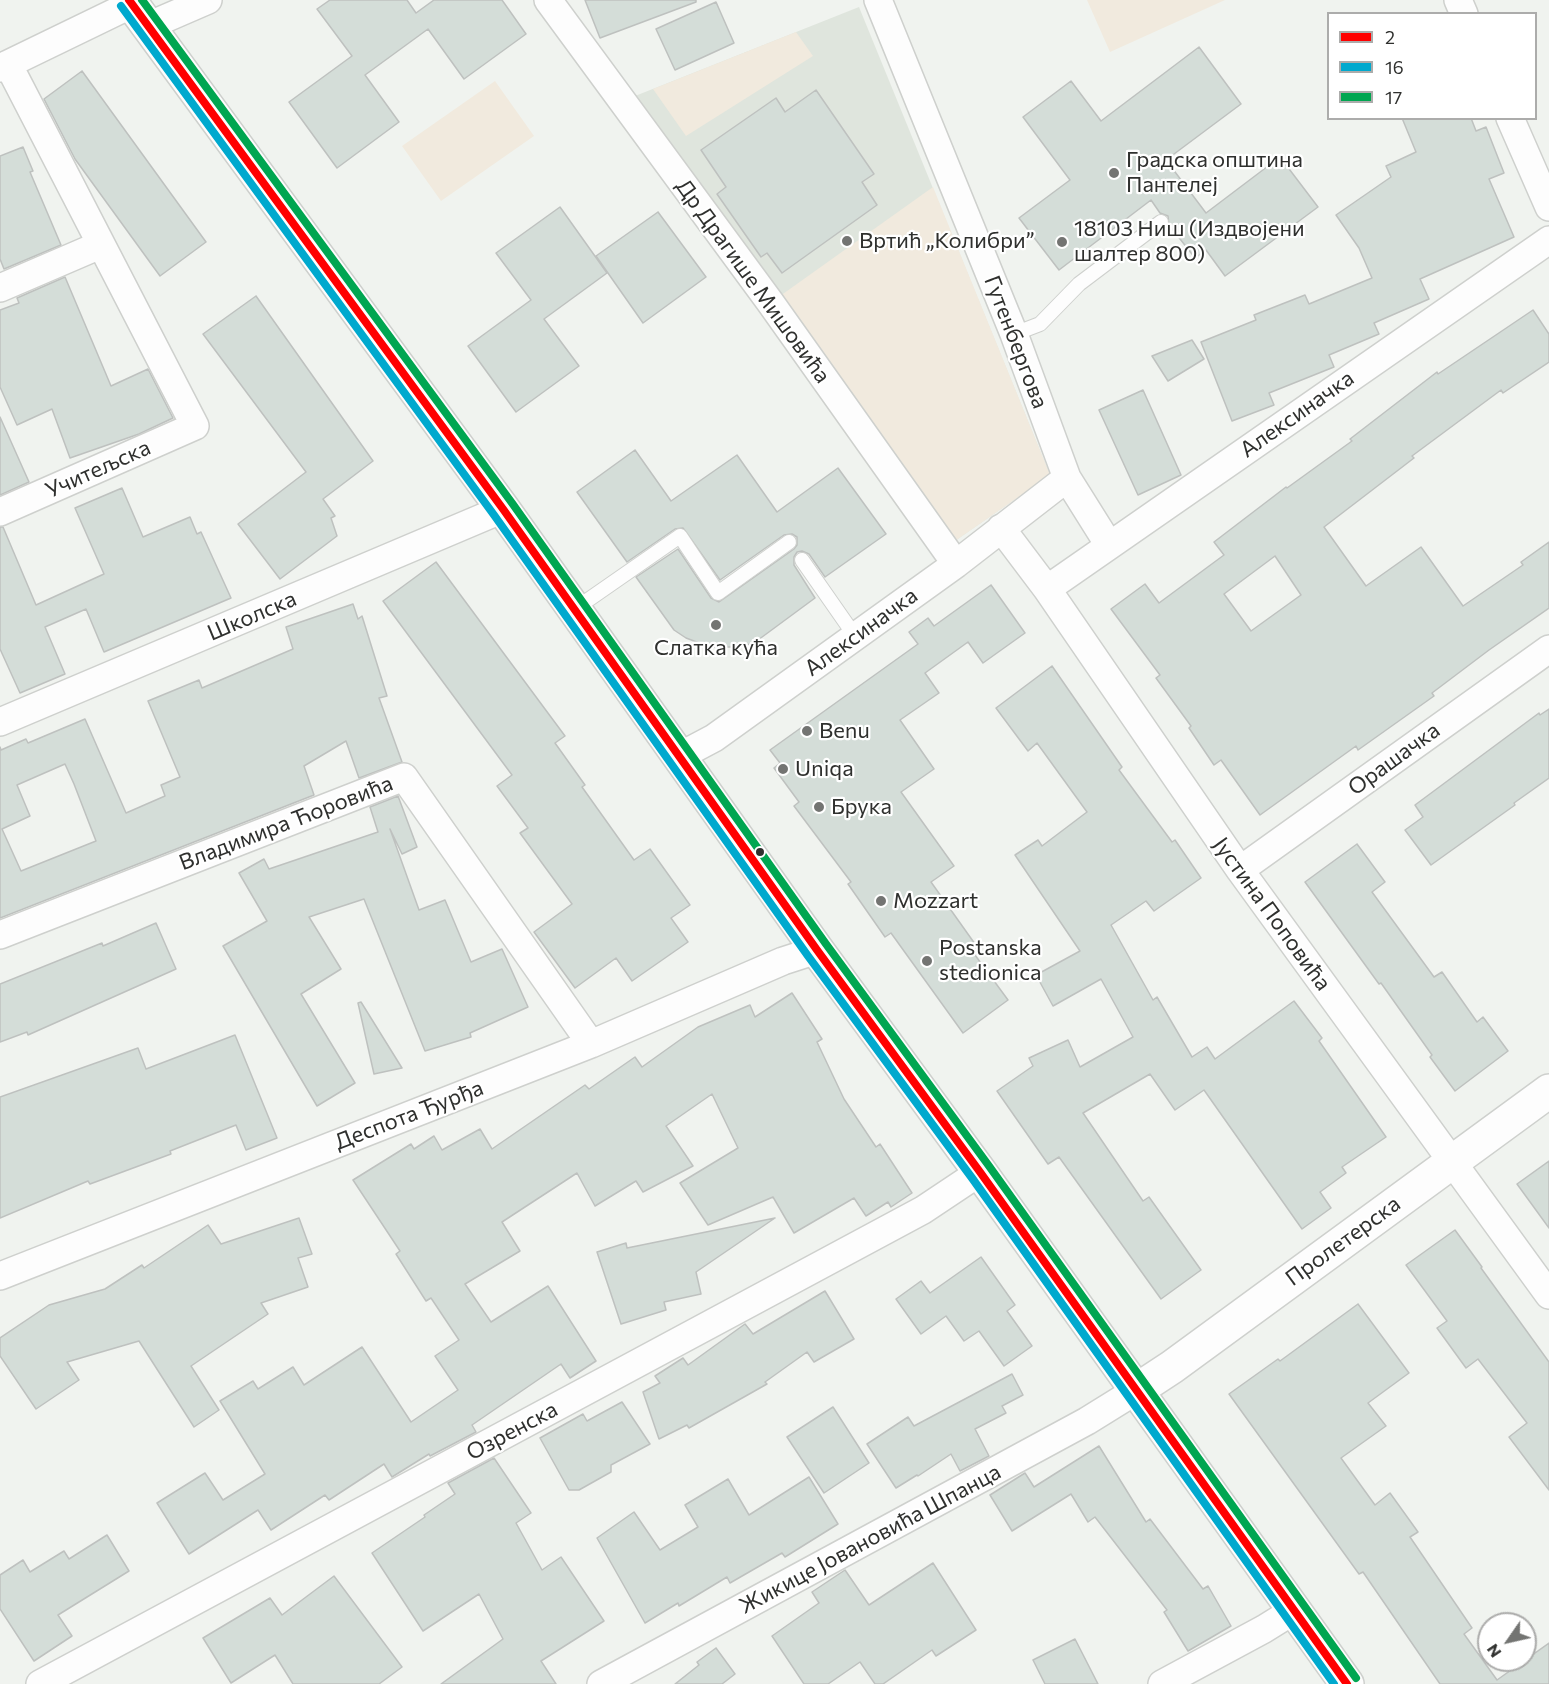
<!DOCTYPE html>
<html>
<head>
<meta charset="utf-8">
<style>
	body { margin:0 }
	#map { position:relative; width:1549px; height:1684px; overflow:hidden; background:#f0f3ef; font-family:Commissioner,sans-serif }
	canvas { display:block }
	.legend { position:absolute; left:1327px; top:12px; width:210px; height:108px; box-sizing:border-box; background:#fff; border:2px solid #acacab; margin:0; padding:8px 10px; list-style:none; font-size:18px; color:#2f302e }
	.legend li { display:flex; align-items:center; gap:12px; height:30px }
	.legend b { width:30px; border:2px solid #acacab }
	.north { position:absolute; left:1477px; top:1612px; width:60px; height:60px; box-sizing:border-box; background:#fff; border:2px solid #acacab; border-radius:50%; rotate:236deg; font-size:16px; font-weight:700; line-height:24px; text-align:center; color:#2f302e }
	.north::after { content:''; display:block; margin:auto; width:21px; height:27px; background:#737472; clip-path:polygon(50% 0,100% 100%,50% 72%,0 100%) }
</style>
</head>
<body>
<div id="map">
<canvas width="1549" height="1684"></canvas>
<ul class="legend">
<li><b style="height:8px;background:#f00"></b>2</li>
<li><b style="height:8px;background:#00a9ce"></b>16</li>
<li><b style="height:8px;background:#00a651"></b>17</li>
</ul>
<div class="north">N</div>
</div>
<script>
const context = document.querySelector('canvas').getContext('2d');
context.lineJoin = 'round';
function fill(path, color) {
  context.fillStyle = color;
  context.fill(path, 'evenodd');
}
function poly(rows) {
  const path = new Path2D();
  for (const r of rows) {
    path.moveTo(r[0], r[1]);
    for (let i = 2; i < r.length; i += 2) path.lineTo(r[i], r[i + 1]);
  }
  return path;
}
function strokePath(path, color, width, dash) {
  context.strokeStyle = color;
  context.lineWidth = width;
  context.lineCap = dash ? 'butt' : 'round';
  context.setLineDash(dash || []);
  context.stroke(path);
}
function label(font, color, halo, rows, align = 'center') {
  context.font = font + ' Commissioner,sans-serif';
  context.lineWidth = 4.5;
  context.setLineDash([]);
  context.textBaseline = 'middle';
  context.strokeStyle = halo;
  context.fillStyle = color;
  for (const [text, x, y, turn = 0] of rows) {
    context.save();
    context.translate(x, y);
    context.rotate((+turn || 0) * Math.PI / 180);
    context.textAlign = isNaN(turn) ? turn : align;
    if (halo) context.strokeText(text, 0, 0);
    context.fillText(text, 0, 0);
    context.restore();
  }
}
fill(poly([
	[859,7,1050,475,955,541,630,98]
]), '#dfe5dd');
fill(poly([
	[1087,0,1225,0,1110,52],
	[796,32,813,56,686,136,653,89],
	[495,81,534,136,441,201,402,146],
	[933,187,1050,475,955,541,780,296]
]), '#f1eade');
const building = poly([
	[330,0,407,0,416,13,434,0,502,0,526,34,464,79,428,29,365,75,399,122,337,168,289,102,352,56,317,9,330,0],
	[585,0,696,0,696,2,600,38,585,0],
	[716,2,734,43,675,70,656,29,716,2],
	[1199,47,1241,104,1166,160,1206,213,1280,157,1318,207,1225,276,1206,250,1195,258,1169,225,1168,216,1160,213,1151,200,1059,270,1019,218,1070,180,1023,117,1071,81,1101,121,1199,47],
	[82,71,206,242,160,276,75,159,44,99,82,71],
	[816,90,874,174,862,182,877,205,782,273,767,253,761,257,717,194,726,187,701,150,776,98,785,112,816,90],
	[1402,118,1471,118,1476,131,1486,127,1504,173,1489,179,1514,237,1420,279,1429,299,1374,323,1379,334,1329,355,1334,367,1269,393,1274,405,1232,421,1201,342,1256,320,1254,315,1305,295,1309,304,1372,278,1359,248,1336,215,1391,177,1386,166,1416,152,1402,118],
	[23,147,33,171,30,172,61,245,4,269,0,259,0,156,23,147],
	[560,207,607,273,544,319,579,366,516,412,468,346,531,300,496,253,560,207],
	[658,212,706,277,643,323,596,256,658,212],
	[65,277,111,386,148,369,173,418,139,434,70,458,52,409,17,425,0,387,0,310,19,303,17,298,65,277],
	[256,296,373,461,323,499,335,516,331,518,337,536,280,579,238,524,306,472,203,334,256,296],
	[1533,310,1549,334,1549,362,1503,393,1501,390,1412,456,1414,458,1324,527,1366,586,1421,547,1463,606,1523,565,1521,562,1549,542,1549,608,1489,650,1432,693,1434,696,1358,750,1356,746,1260,815,1221,760,1214,765,1189,728,1191,726,1156,678,1160,675,1111,609,1145,584,1159,603,1224,555,1214,542,1286,487,1287,488,1352,441,1350,439,1437,372,1438,374,1533,310],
	[1275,556,1301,595,1251,631,1224,594,1275,556],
	[1192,340,1204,359,1168,381,1152,356,1192,340],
	[1143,390,1181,475,1138,495,1099,410,1143,390],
	[0,417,29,482,0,495,0,417],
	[635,450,671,501,737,455,777,512,838,468,886,534,825,577,809,554,802,551,797,552,794,557,794,565,815,598,754,643,738,647,710,647,686,638,674,630,636,577,678,549,711,598,719,602,794,549,797,545,797,537,792,534,784,535,720,580,683,528,675,529,627,562,577,492,635,450],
	[122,488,143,537,190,517,197,534,201,532,231,598,104,652,86,609,45,627,65,674,20,693,0,649,0,527,3,527,36,605,104,574,75,508,122,488],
	[436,562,565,736,555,743,585,785,582,787,634,860,650,849,690,905,671,918,688,942,632,981,616,958,575,988,534,932,572,904,520,833,528,828,497,786,512,775,383,601,436,562],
	[991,585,1025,633,983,663,968,642,925,673,939,693,900,720,934,769,901,792,954,866,931,882,980,951,975,955,1008,1000,963,1033,891,933,885,937,848,884,851,882,794,806,799,802,774,768,780,763,770,750,918,644,909,632,928,618,934,626,991,585],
	[353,604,358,619,362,616,387,696,379,698,402,762,359,778,346,741,304,766,314,795,0,918,0,747,1,750,26,739,28,743,85,719,126,813,165,796,161,785,180,777,148,701,199,680,202,688,293,649,286,627,353,604],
	[65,764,74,784,96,841,21,871,2,829,30,816,17,785,65,764],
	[1052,666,1122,767,1119,770,1172,842,1175,840,1201,878,1154,911,1146,901,1111,925,1153,1000,1157,997,1192,1057,1207,1047,1215,1059,1294,1001,1322,1038,1319,1041,1386,1137,1342,1167,1346,1173,1320,1192,1331,1208,1302,1229,1204,1090,1175,1110,1150,1074,1083,1113,1143,1201,1149,1197,1201,1270,1161,1299,1059,1157,1048,1164,997,1091,1033,1066,1029,1058,1068,1040,1080,1067,1133,1037,1101,979,1053,1006,1036,975,1080,951,1015,855,1038,840,1042,846,1087,812,1037,743,1028,751,996,708,1052,666],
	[1549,709,1549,778,1514,803,1515,805,1431,865,1405,830,1423,817,1415,805,1539,713,1540,715,1549,709],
	[398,796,417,847,402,854,390,829,419,910,445,900,471,962,502,949,528,1007,470,1033,471,1037,425,1051,364,899,309,917,341,969,301,994,355,1083,317,1106,223,946,267,921,239,873,264,859,269,869,378,832,370,807,398,796],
	[1357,844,1385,882,1372,892,1434,977,1442,972,1477,1022,1483,1017,1508,1051,1455,1091,1430,1057,1432,1055,1381,983,1379,984,1305,882,1357,844],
	[156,923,176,969,28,1035,27,1032,0,1042,0,984,102,943,103,946,156,923],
	[792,993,822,1039,817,1042,844,1099,876,1147,880,1144,912,1193,891,1207,888,1202,866,1216,854,1198,794,1233,773,1197,708,1225,680,1183,738,1148,712,1094,666,1126,693,1166,643,1192,636,1181,595,1206,577,1173,502,1222,520,1251,465,1284,491,1322,548,1286,596,1361,570,1378,561,1364,472,1425,476,1432,430,1456,429,1454,392,1477,384,1464,329,1500,325,1495,271,1530,258,1510,189,1554,157,1503,205,1473,223,1500,265,1474,220,1401,253,1381,258,1389,293,1367,304,1385,362,1347,411,1422,458,1390,435,1356,459,1340,431,1298,426,1301,396,1254,400,1251,353,1180,411,1144,414,1149,434,1136,442,1150,480,1129,492,1149,585,1085,589,1089,635,1057,642,1067,698,1027,750,1005,755,1017,792,993],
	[361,1002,402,1068,374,1074,358,1003,361,1002],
	[235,1035,277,1138,246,1150,236,1125,170,1151,171,1154,90,1184,88,1181,0,1218,0,1097,138,1048,146,1069,235,1035],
	[1549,1161,1549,1228,1517,1184,1549,1161],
	[299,1218,312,1254,298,1258,308,1287,261,1303,268,1314,191,1366,219,1410,194,1427,139,1341,67,1362,79,1380,36,1409,0,1356,0,1338,49,1305,105,1289,142,1265,144,1268,208,1225,221,1244,299,1218],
	[775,1218,696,1272,701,1294,664,1302,666,1310,621,1324,597,1252,626,1243,627,1248,775,1218],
	[1455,1230,1482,1267,1481,1268,1549,1362,1549,1490,1509,1437,1527,1423,1478,1359,1466,1368,1437,1328,1447,1321,1406,1265,1455,1230],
	[981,1257,1015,1305,1007,1311,1032,1346,1004,1366,979,1331,964,1341,946,1316,921,1334,896,1299,921,1281,930,1293,981,1257],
	[825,1291,854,1339,814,1362,807,1352,765,1382,767,1384,689,1428,687,1425,659,1439,643,1392,660,1383,655,1376,683,1358,688,1365,745,1324,753,1334,825,1291],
	[1358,1304,1409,1373,1368,1403,1386,1426,1341,1458,1375,1505,1390,1493,1418,1532,1410,1537,1472,1628,1464,1634,1497,1680,1549,1643,1549,1684,1440,1684,1363,1572,1359,1574,1229,1394,1278,1359,1280,1361,1358,1304],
	[1012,1374,1023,1395,1002,1406,1006,1413,975,1429,989,1456,960,1471,951,1454,918,1476,917,1475,896,1488,867,1444,908,1417,914,1426,1012,1374],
	[622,1402,650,1444,611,1465,611,1472,579,1490,569,1490,540,1438,583,1414,587,1421,622,1402],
	[833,1407,869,1463,824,1493,787,1437,833,1407],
	[1099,1446,1146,1522,1150,1519,1203,1589,1208,1586,1231,1626,1188,1651,1164,1612,1167,1610,1095,1517,1088,1522,1071,1494,1012,1531,990,1495,1025,1473,1034,1487,1099,1446],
	[494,1458,531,1513,516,1523,542,1570,561,1557,604,1621,541,1661,556,1684,441,1684,503,1639,479,1594,423,1631,372,1553,425,1517,424,1515,455,1494,448,1483,494,1458],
	[809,1477,838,1524,785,1557,782,1553,730,1583,727,1577,679,1606,678,1603,645,1623,597,1538,634,1512,660,1550,698,1527,685,1505,728,1479,749,1515,809,1477],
	[107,1535,129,1571,58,1615,72,1636,34,1661,0,1609,0,1575,23,1560,30,1572,64,1551,69,1559,107,1535],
	[933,1563,976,1630,936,1656,932,1650,883,1684,875,1684,860,1662,828,1684,804,1684,772,1636,819,1603,812,1592,845,1570,869,1605,933,1563],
	[334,1576,402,1667,379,1684,293,1684,275,1655,231,1683,203,1638,270,1598,282,1615,334,1576],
	[1075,1639,1098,1684,1045,1684,1033,1660,1075,1639],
	[716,1648,735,1674,722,1684,675,1684,699,1665,697,1662,716,1648]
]);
fill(building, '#d4ddd8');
strokePath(building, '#bec1bf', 1.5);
const service = poly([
	[1014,334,1040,324,1079,284,1161,222],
	[802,560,855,636],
	[575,609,680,536,718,593,789,542]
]);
const minor = poly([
	[548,0,770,302,956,564],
	[878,0,1014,334,1067,478,1109,545],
	[1458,0,1464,14],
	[148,26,208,0],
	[0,68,132,4],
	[1510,118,1549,207],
	[0,288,100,245],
	[0,512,195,426,8,64],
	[1001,528,1047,589,1240,870,1549,1295],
	[1047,589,1549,240],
	[0,722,503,509],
	[680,756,714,738,956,564,1067,478],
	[1240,870,1549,649],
	[0,935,404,777,591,1044],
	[0,1276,591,1044,783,961,817,950],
	[40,1684,923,1210,980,1172],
	[601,1684,1087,1421,1137,1390],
	[1162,1684,1264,1629,1293,1611]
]);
const tertiary = poly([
	[1137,1390,1172,1367,1549,1091]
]);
const secondary = poly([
	[129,0,503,509,817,950,980,1172,1347,1684]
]);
strokePath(service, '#ced0cd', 16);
strokePath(minor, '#ced0cd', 30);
strokePath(tertiary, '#ced0cd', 36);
strokePath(secondary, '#ced0cd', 36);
strokePath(service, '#fdfdfd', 14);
strokePath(minor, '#fdfdfd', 27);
strokePath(tertiary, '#fdfdfd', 33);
strokePath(secondary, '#fdfdfd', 33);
strokePath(poly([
	[129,0,503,509,817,950,980,1172,1347,1684]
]), '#f00', 8);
strokePath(poly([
	[121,6,494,515,808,956,972,1178,1334,1684]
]), '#00a9ce', 8);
strokePath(poly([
	[142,0,512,503,826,944,989,1166,1356,1678]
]), '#00a651', 8);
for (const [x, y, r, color] of [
	[1114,173,6,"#737472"],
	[847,241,6,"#737472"],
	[1062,242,6,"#737472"],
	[716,625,6,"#737472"],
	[807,731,6,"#737472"],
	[783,769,6,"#737472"],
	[819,807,6,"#737472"],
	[760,852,5,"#2f302e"],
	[881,901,6,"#737472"],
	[927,961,6,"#737472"]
]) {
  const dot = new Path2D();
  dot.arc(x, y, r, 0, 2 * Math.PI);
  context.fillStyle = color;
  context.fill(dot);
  strokePath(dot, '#fff', 2);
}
label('22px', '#2f302e', '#fff', [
	["Градска општина",1126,160],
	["Пантелеј",1126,185],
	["18103 Ниш (Издвојени",1074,229],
	["шалтер 800)",1074,254],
	["Вртић „Колибри”",859,241],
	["Слатка кућа",716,648,"center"],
	["Benu",819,731],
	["Uniqa",795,769],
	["Брука",831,807],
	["Mozzart",893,901],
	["Postanska",939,948],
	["stedionica",939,973]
], 'left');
label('22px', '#2f302e', '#fff', [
	["Др Драгише Мишовића",753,281,54],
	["Гутенбергова",1016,342,69],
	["Алексиначка",1297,414,-35],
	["Учитељска",98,469,-24],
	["Школска",252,616,-23],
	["Алексиначка",861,632,-36],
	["Орашачка",1394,759,-36],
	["Владимира Ћоровића",286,823,-21],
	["Јустина Поповића",1272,914,54],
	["Деспота Ђурђа",409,1115,-21],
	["Пролетерска",1343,1241,-36],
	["Озренска",512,1431,-28],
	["Жикице Јовановића Шпанца",870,1539,-28]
]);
</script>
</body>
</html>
